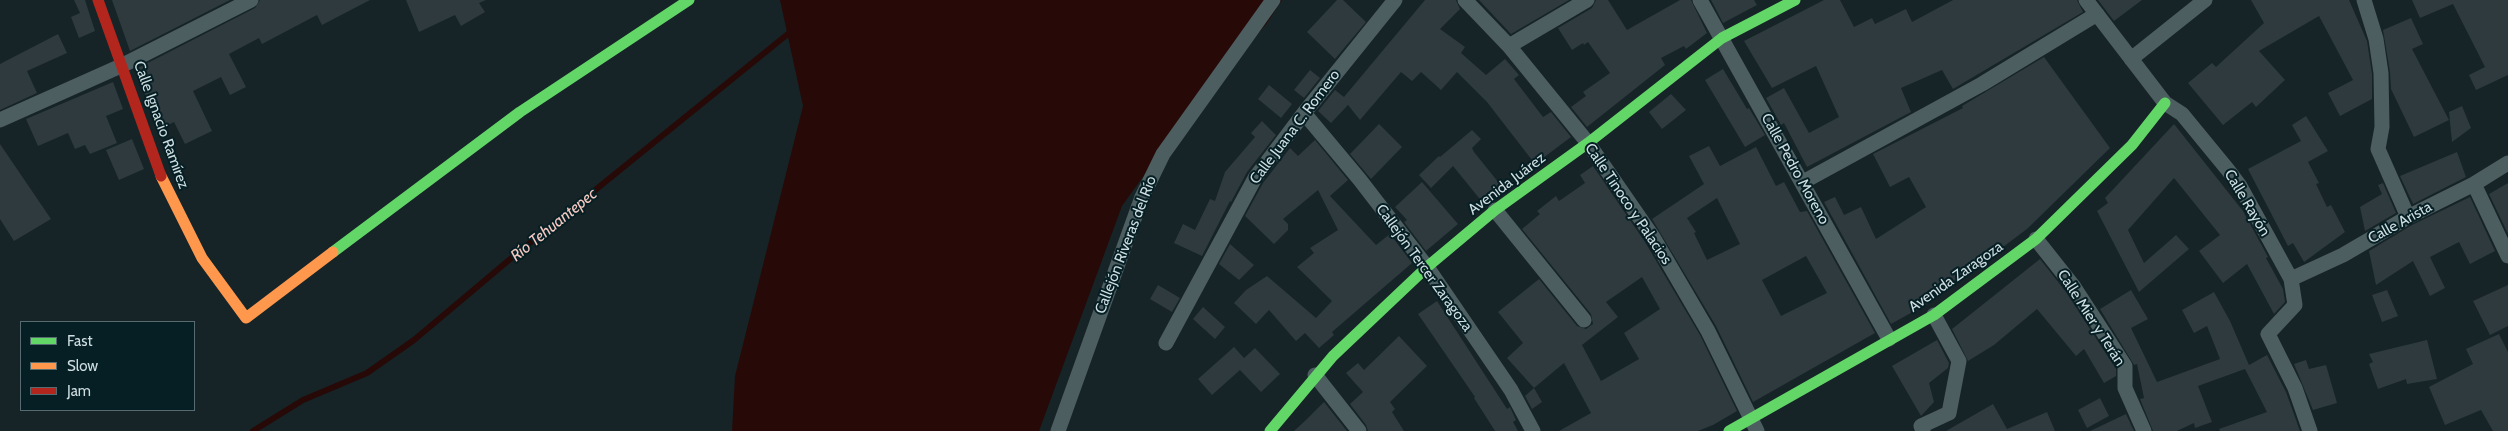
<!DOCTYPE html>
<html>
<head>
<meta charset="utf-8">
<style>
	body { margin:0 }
	#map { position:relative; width:2508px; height:431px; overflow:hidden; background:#162427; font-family:Cabin,sans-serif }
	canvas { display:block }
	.legend { position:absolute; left:20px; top:321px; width:175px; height:90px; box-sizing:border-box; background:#051f24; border:1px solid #556b6f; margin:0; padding:6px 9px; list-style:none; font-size:15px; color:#cedde0 }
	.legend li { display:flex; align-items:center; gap:10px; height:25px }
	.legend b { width:25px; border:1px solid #556b6f }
</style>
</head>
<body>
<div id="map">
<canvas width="2508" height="431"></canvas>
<ul class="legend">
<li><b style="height:6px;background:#63d668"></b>Fast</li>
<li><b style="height:6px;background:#ff974d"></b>Slow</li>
<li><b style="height:6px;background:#b3261e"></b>Jam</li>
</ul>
</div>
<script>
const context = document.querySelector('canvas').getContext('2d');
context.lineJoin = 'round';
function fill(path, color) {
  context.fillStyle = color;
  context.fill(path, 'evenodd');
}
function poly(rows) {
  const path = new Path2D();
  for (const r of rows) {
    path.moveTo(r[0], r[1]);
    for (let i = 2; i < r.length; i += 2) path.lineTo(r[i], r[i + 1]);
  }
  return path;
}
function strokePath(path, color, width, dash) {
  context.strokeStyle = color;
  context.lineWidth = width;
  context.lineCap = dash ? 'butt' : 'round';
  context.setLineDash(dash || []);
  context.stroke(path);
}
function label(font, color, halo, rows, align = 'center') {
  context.font = font + ' Cabin,sans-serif';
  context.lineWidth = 4;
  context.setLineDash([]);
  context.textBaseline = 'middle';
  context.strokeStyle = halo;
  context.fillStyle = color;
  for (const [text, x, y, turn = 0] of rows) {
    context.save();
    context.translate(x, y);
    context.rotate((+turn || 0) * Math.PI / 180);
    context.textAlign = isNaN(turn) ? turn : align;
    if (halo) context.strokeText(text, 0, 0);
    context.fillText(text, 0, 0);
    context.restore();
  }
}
fill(poly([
	[780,0,1282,0,1267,23,1183,121,1122,206,1039,431,732,431,735,376,803,106]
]), '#270a07');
strokePath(poly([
	[253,431,303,400,367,373,414,340,515,255,794,29]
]), '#270a07', 6);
fill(poly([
	[74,0,85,0,95,31,79,38,71,17,80,13],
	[112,0,230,0,130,51],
	[260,0,370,0,322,25,317,15,262,44,259,38,229,54,246,87,230,95,221,77,193,91,212,131,185,144,174,122,158,130,136,69,255,8],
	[406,0,486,0,479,3,485,12,461,26,455,15,419,32],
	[1337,0,1343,0,1366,22,1335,59,1307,32],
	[1425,0,1456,0,1460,9,1440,29,1465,47,1461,53,1486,75,1505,59,1519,75,1514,79,1543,117,1551,112,1571,137,1535,164,1487,102,1457,72,1441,90,1421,72,1412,81,1401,72,1360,120,1348,105,1331,123,1318,111,1335,90,1344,97],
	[1479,0,1569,0,1511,34],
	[1596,0,1608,0,1627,30,1680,0,1691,0,1707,33,1686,49,1684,46,1661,58,1665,65,1587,127,1571,107,1586,96,1583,92,1610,73,1588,42,1584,45,1583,43,1572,50,1558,28,1592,8],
	[1711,0,1754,0,1757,5,1723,23],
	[1824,0,1840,0,1854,27,1872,18,1875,24,1906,9,1912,22,1953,0,2077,0,2083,12,1953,89,1942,70,1901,88,1911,112,1807,167,1784,123,1781,125,1766,98,1784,88,1809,133,1839,117,1816,66,1772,88,1744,41],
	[2098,0,2142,0,2114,21],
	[2251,0,2349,0,2367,41,2372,74,2372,99,2340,116,2328,93,2353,80,2319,16,2259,51,2285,80,2256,107,2252,102,2223,125,2188,83,2212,63,2216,67,2264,23],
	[2412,0,2508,0,2508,75,2476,90,2469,75,2485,67,2453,4,2420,18],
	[2411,18,2423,44,2412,49,2449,120,2414,137,2391,89,2390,72,2383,30],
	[58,34,67,53,27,71,37,93,0,110,0,64],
	[2044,57,2110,148,2027,229,1927,304,1891,324,1824,202,1835,197,1844,215,1861,207,1876,239,1926,207,1909,177,1890,187,1873,154,1963,108,1962,106],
	[1723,69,1747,109,1749,108,1765,135,1745,147,1705,80],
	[1310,70,1320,78,1304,98,1294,90],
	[113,82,123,109,106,116,117,143,90,154,85,145,75,149,68,133,38,146,26,119],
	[1269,85,1292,104,1281,118,1258,99],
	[1671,94,1686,110,1662,129,1649,112],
	[2462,106,2471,128,2452,142,2449,112],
	[2306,116,2328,151,2308,162,2319,183,2316,184,2327,207,2331,205,2345,232,2304,262,2293,243,2288,246,2248,169,2301,141,2292,125],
	[1262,121,1276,135,1247,172,1231,202,1230,201,1202,256,1174,243,1183,224,1195,230,1210,199,1215,201,1225,172,1255,137,1251,133],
	[1379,124,1402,147,1371,179,1350,154],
	[2174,124,2243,211,2268,257,2266,258,2283,289,2285,302,2274,314,2247,264,2223,283,2199,251,2220,235,2174,178,2128,230,2144,263,2176,235,2189,249,2139,292,2097,211,2108,203,2105,198],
	[1472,130,1481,139,1472,148,1474,152,1503,188,1483,203,1453,166,1431,188,1419,175,1439,156,1440,157],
	[132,139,144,169,119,180,106,150],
	[1315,140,1348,180,1330,196,1376,245,1390,234,1412,263,1332,332,1334,335,1319,348,1305,333,1296,341,1269,310,1256,324,1234,303,1246,290,1267,276,1316,318,1332,301,1297,267,1314,253,1310,248,1338,230,1318,190,1283,219,1288,224,1288,230,1274,244,1245,216,1263,183,1290,148,1298,156],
	[0,144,51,219,14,241,0,219],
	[1709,146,1720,166,1756,147,1776,186,1784,182,1800,212,1807,211,1875,333,1753,402,1716,326,1652,219,1704,184,1689,156],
	[1717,198,1740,244,1707,260,1694,233,1696,232,1687,218],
	[1806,256,1827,293,1781,316,1762,280],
	[2457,152,2466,177,2413,204,2400,176],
	[1593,166,1645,242,1700,335,1737,411,1713,425,1698,431,1559,431,1591,413,1564,363,1534,388,1507,358,1523,343,1498,312,1539,279,1577,326,1586,329,1593,324,1591,314,1522,229,1540,214,1537,211,1556,196,1559,201,1585,183,1580,175],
	[1642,277,1660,309,1624,333,1639,359,1601,381,1582,345,1618,317,1606,302],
	[1422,182,1458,224,1426,251,1404,222,1407,220,1395,207],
	[2383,183,2396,213,2365,231,2360,207,2382,194,2378,185],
	[2508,183,2508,234,2489,194],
	[2470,197,2495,251,2470,264,2459,242,2430,257,2445,288,2430,296,2413,261,2376,285,2369,251,2412,225],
	[1230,244,1254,265,1239,280,1219,264],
	[2040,259,2066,292,2116,369,2116,376,2104,383,2084,349,2076,356,2037,309,1994,345,1968,361,1952,329],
	[1158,285,1180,298,1172,312,1150,299],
	[2508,285,2508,326,2490,335,2473,301],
	[2131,290,2148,319,2131,328,2157,382,2220,359,2207,326,2194,333,2182,310,2214,292,2230,321,2249,365,2267,355,2286,392,2300,431,2220,431,2219,429,2267,412,2245,369,2198,386,2212,422,2195,428,2194,423,2177,431,2153,431,2140,399,2144,398,2137,364,2134,365,2100,309],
	[2387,290,2398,316,2382,322,2372,295],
	[1437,301,1507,409,1510,407,1516,420,1513,422,1518,431,1495,431,1474,398,1475,397,1418,314],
	[1203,307,1225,327,1215,339,1193,319],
	[2499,334,2508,352,2508,431,2493,431,2481,410,2445,425,2429,387,2473,364,2466,349],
	[1399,336,1427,366,1390,402,1395,409,1392,412,1404,431,1368,431,1366,425,1350,404,1363,392,1346,373,1358,363,1364,370],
	[1937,340,1949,363,1948,368,1929,383,1934,402,1921,416,1892,366],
	[2427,340,2437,379,2407,384,2406,379,2378,389,2369,364,2373,362,2369,354],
	[1234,347,1244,358,1255,348,1280,374,1261,392,1240,370,1212,395,1198,379],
	[2306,360,2309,369,2326,365,2337,403,2313,410,2294,364],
	[1534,388,1542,402,1532,409,1525,396],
	[2100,398,2109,416,2087,428,2078,410],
	[1324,402,1347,431,1294,431,1306,420],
	[1993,404,2007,429,2047,412,2055,431,1946,431],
	[2126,414,2134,431,2090,431]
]), '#2e3a3d');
strokePath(poly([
	[1465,0,1509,46,1588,143,1653,237,1708,331,1757,431],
	[1700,0,1889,339],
	[2086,0,2165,103,2182,114,2228,170,2240,186,2291,279,2295,305,2268,334,2295,388,2310,431],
	[2364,0,2376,39,2381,73,2382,127,2378,149,2408,217],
	[1509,46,1587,0],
	[2131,59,2205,0],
	[1304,113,1360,180,1427,267,1511,390,1533,431],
	[0,120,123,65,251,0],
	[1803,182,1982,84,2097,14],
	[2474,184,2508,256],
	[1495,210,1584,320],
	[2036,239,2074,287,2125,366,2125,388,2144,431],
	[2291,279,2343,255,2408,217,2474,184,2508,163],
	[1166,343,1255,178,1304,113,1395,0],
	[1315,375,1359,431],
	[1058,431,1142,197,1163,154,1273,0],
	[1923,431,1921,426,1949,413,1959,361,1934,315]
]), '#4d5e61', 15);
strokePath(poly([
	[333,252,520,112,689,0],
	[1270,431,1333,356,1427,267,1495,210,1588,143,1722,38,1795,0],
	[1729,431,1934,315,2036,239,2132,145,2165,103]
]), '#63d668', 11);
strokePath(poly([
	[161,176,202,258,246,318,333,252]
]), '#ff974d', 11);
strokePath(poly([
	[98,0,161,176]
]), '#b3261e', 11);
label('15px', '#cedde0', '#051f24', [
	["Calle Ignacio Ramírez",161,125,70],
	["Calle Juana C. Romero",1295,127,-53],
	["Calle Pedro Moreno",1795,169,61],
	["Avenida Juárez",1507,184,-37],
	["Calle Rayón",2247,203,59],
	["Calle Tinoco y Palacios",1628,204,56],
	["Calle Arista",2400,223,-29],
	["Callejón Riveras del Río",1126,245,-69],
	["Callejón Tercer Zaragoza",1424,268,54],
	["Avenida Zaragoza",1956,277,-35],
	["Calle Mier y Terán",2091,318,57]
]);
label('italic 16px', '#f6c9c1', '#051f24', [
	["Río Tehuantepec",554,225,-39]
]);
</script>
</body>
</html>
